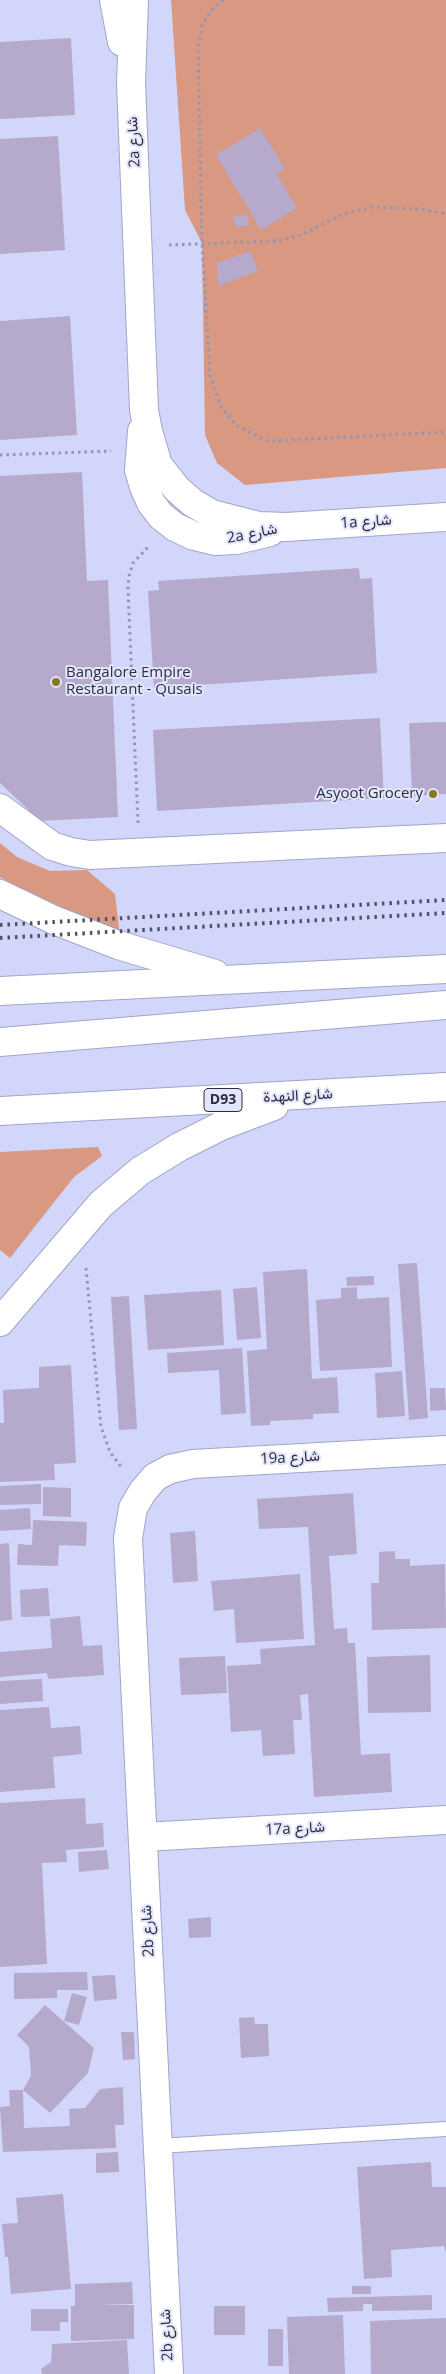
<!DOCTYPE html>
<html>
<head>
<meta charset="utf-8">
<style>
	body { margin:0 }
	canvas { display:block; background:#d2d6fb }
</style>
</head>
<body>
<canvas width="446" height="2374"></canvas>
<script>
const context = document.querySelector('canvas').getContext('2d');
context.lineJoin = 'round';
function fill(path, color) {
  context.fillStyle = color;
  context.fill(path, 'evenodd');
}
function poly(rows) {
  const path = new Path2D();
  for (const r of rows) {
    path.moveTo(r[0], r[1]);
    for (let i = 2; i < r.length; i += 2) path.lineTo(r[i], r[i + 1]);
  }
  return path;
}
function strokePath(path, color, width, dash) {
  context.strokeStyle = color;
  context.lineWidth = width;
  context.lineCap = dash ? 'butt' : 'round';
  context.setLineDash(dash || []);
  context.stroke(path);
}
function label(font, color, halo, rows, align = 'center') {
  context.font = font + ' "Open Sans",Vazirmatn,sans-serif';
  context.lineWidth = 4;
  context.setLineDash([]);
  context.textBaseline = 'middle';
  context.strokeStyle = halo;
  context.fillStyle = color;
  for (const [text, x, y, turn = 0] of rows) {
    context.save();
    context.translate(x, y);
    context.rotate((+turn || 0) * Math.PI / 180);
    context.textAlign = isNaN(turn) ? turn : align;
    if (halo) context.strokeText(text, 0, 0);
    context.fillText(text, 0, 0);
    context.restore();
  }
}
fill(poly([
	[171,0,446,0,446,468,245,485,217,463,205,435,202,243,185,210],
	[0,843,17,857,50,871,87,870,115,894,120,936,47,906,0,877],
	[98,1147,102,1156,74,1177,10,1258,0,1250,0,1152]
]), '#d99881');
fill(poly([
	[71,38,75,115,0,119,0,42],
	[260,128,285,169,277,174,297,208,261,230,216,155],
	[58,136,65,250,0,254,0,139],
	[248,215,249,226,235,227,233,216],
	[250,251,258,271,218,286,217,263],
	[70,316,77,435,0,440,0,321],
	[82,472,87,581,108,580,118,817,40,821,0,783,0,476],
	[359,568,360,579,372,578,377,673,154,688,148,591,159,590,158,581],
	[380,718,384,798,157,811,153,730],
	[446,722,446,794,412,796,409,723],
	[417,1263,428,1418,409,1420,398,1264],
	[307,1269,312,1379,337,1377,339,1413,313,1414,313,1419,270,1421,270,1425,251,1426,247,1351,267,1349,263,1272],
	[374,1276,374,1285,347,1286,346,1277],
	[257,1287,261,1338,237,1340,233,1289],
	[357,1287,357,1299,389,1297,392,1367,320,1371,316,1300,341,1298,341,1288],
	[221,1290,224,1345,148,1350,144,1295],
	[129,1296,137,1429,119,1430,111,1297],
	[242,1348,246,1413,221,1415,219,1370,168,1373,167,1353],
	[71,1365,76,1463,54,1464,55,1480,0,1482,0,1423,4,1423,3,1390,39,1388,39,1367],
	[402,1371,405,1416,377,1418,375,1373],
	[430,1388,445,1388,446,1410,430,1411],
	[41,1484,41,1504,0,1505,0,1486],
	[43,1487,71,1488,71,1517,43,1516],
	[353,1493,357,1554,329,1556,334,1629,347,1628,348,1643,355,1643,361,1755,390,1753,392,1792,314,1797,308,1694,300,1695,302,1720,293,1720,295,1754,263,1756,261,1730,231,1732,227,1666,261,1664,260,1649,315,1645,308,1527,259,1529,257,1499],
	[30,1508,31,1529,0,1531,0,1510],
	[33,1520,87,1522,86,1546,59,1545,58,1566,17,1565,18,1544,32,1545],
	[195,1531,198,1581,173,1583,170,1533],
	[9,1543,12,1620,0,1621,0,1544],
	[395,1551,395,1559,410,1559,410,1566,445,1564,446,1628,372,1630,371,1583,379,1583,379,1552],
	[300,1574,304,1639,236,1643,234,1609,214,1611,211,1581],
	[48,1588,50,1616,21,1617,20,1590],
	[80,1616,83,1646,102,1645,104,1675,48,1679,47,1673,0,1677,0,1652,52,1648,50,1619],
	[430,1655,431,1712,368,1713,367,1657],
	[225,1656,227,1693,181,1695,179,1658],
	[42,1679,43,1701,0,1704,0,1681],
	[49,1707,51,1728,80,1726,82,1754,53,1757,55,1788,0,1792,0,1710],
	[85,1798,86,1824,103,1823,104,1847,66,1850,67,1862,42,1863,47,1964,0,1967,0,1803],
	[107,1850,109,1869,79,1872,78,1852],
	[211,1917,211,1937,189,1938,188,1919],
	[87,1972,88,1990,57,1990,57,1998,14,1999,14,1973],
	[115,1975,117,1999,94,2001,92,1976],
	[72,1993,87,1997,79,2025,64,2021],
	[45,2005,94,2048,88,2073,50,2113,23,2090,24,2128,70,2126,69,2109,85,2108,100,2089,123,2087,124,2125,115,2125,116,2148,3,2152,0,2107,10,2106,9,2090,23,2090,31,2076,29,2047,17,2035],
	[254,2017,255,2024,268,2024,269,2056,241,2058,239,2018],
	[121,2032,134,2032,135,2059,123,2060],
	[118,2152,119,2172,96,2173,96,2153],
	[431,2162,432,2187,446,2187,446,2253,444,2246,391,2250,392,2277,364,2279,357,2167],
	[63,2194,71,2289,11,2294,8,2257,5,2257,2,2224,18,2223,16,2198],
	[132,2282,133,2304,94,2305,134,2305,134,2339,71,2341,71,2306,75,2306,75,2284],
	[352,2286,371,2286,371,2294,352,2294],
	[432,2295,432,2310,372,2311,372,2304,363,2304,363,2311,328,2312,327,2298],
	[214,2306,245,2306,245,2335,214,2335],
	[31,2309,68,2309,68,2322,60,2322,60,2331,31,2331],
	[343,2315,345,2374,289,2374,287,2317],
	[446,2318,446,2374,371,2374,370,2321],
	[268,2329,283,2329,283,2366,268,2366],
	[127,2340,129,2374,42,2374,41,2369,51,2362,52,2344]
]), '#b5aacc');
const lane = poly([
	[158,2146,446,2129]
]);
const street = poly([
	[114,0,122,42],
	[134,0,131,83,144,410,148,431,158,465,177,489,193,503,212,514,259,526,286,527,446,517],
	[142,431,139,470,144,487,151,503,161,516,175,527,194,536,215,541,236,540,270,532],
	[0,808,52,846,71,852,90,855,446,838],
	[144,1837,446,1820],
	[169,2374,128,1538,133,1508,143,1491,155,1477,170,1469,193,1464,446,1450]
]);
const primary = poly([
	[0,894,54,920,118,945,215,974],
	[0,991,446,969],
	[0,1042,446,1005],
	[0,1111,446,1087],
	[0,1322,101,1204,140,1171,179,1147,221,1126,274,1106]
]);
strokePath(lane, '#a1a5c8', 16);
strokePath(street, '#a1a5c8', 30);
strokePath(primary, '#a1a5c8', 30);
strokePath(poly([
	[223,0,211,10,202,26,198,48,202,243,210,375,221,407,237,426,268,441,446,432],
	[169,245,279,241,303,234,343,214,372,207,420,209,446,214],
	[0,455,111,451],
	[138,823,128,589,129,576,133,563,149,546],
	[86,1268,101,1427,110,1452,122,1468]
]), '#9396b2', 3, [2.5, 4]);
strokePath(lane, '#fff', 14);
strokePath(street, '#fff', 28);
strokePath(primary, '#fff', 28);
strokePath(poly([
	[0,925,446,900],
	[0,938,446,913]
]), '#515265', 4, [2.5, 5]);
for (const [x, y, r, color] of [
	[56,682,5,"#87791e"],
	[433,794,5,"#87791e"]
]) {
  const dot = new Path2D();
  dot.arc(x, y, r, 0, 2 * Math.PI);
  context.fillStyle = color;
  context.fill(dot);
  strokePath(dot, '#e2e5fb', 2);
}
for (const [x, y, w] of [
	[223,1100,38]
]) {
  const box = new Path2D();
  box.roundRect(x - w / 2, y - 11.5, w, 23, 4);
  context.fillStyle = '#e2e5fb';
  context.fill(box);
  strokePath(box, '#2d2e3c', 1);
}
label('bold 14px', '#2d2e3c', null, [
	["D93",223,1100]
]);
label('15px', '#2d2e3c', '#e2e5fb', [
	["2a شارع",134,142,-93],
	["1a شارع",366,522,-4],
	["2a شارع",252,534,-11],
	["شارع النهدة",298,1096,-3],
	["19a شارع",290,1458,-3],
	["17a شارع",295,1829,-3],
	["2b شارع",148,1931,-93],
	["2b شارع",167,2335,-93]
]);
label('15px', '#2d2e3c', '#e2e5fb', [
	["Bangalore Empire",66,673],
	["Restaurant - Qusais",66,690],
	["Asyoot Grocery",423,794,"right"]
], 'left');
</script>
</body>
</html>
